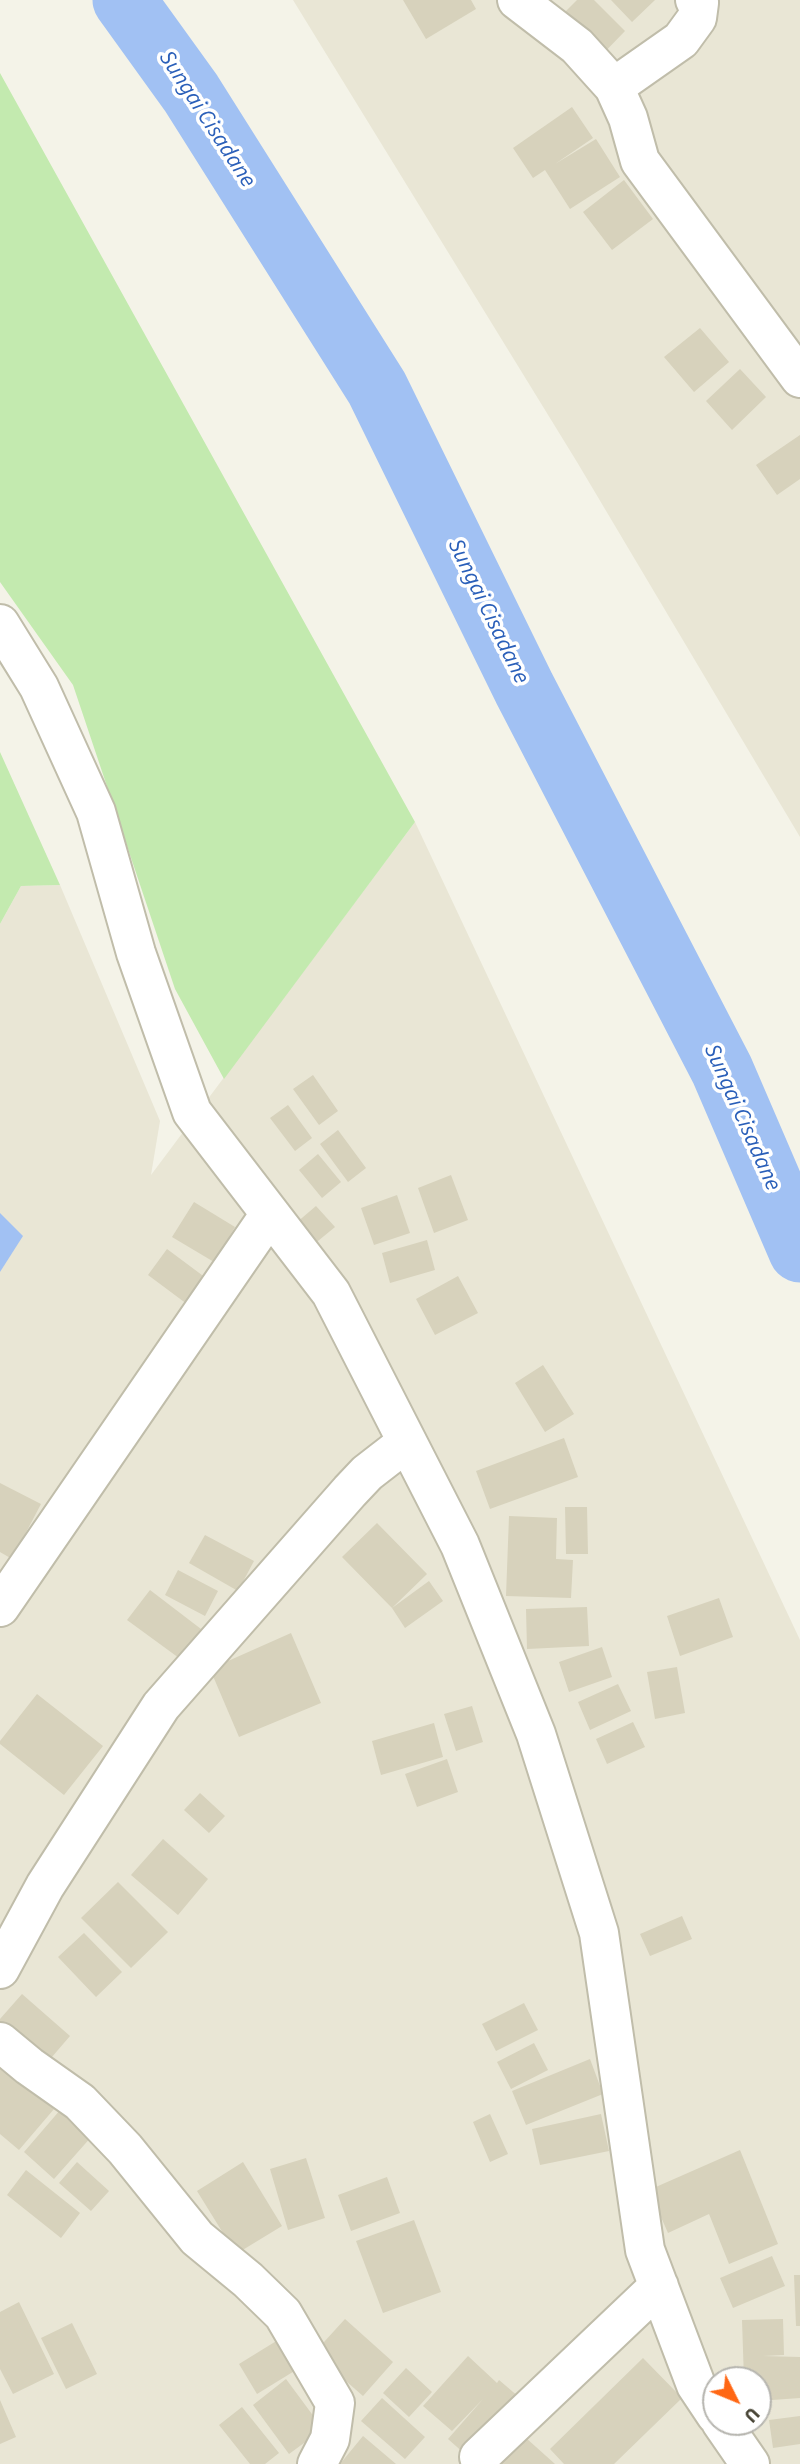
<!DOCTYPE html>
<html>
<head>
<meta charset="utf-8">
<style>
	body { margin:0 }
	#map { position:relative; width:800px; height:2464px; overflow:hidden; background:#f4f3e8; font-family:"Source Sans 3",sans-serif }
	canvas { display:block }
	.north { position:absolute; left:702px; top:2366px; width:70px; height:70px; box-sizing:border-box; background:#fff; border:2px solid #b6b5af; border-radius:50%; rotate:133deg; font-size:19px; font-weight:700; line-height:28px; text-align:center; color:#484536 }
	.north::after { content:''; display:block; margin:auto; width:24px; height:32px; background:#ff6714; clip-path:polygon(50% 0,100% 100%,50% 72%,0 100%) }
</style>
</head>
<body>
<div id="map">
<canvas width="800" height="2464"></canvas>
<div class="north">U</div>
</div>
<script>
const context = document.querySelector('canvas').getContext('2d');
context.lineJoin = 'round';
function fill(path, color) {
  context.fillStyle = color;
  context.fill(path, 'evenodd');
}
function poly(rows) {
  const path = new Path2D();
  for (const r of rows) {
    path.moveTo(r[0], r[1]);
    for (let i = 2; i < r.length; i += 2) path.lineTo(r[i], r[i + 1]);
  }
  return path;
}
function strokePath(path, color, width, dash) {
  context.strokeStyle = color;
  context.lineWidth = width;
  context.lineCap = dash ? 'butt' : 'round';
  context.setLineDash(dash || []);
  context.stroke(path);
}
function label(font, color, halo, rows, align = 'center') {
  context.font = font + ' "Source Sans 3",sans-serif';
  context.lineWidth = 7;
  context.setLineDash([]);
  context.textBaseline = 'middle';
  context.strokeStyle = halo;
  context.fillStyle = color;
  for (const [text, x, y, turn = 0] of rows) {
    context.save();
    context.translate(x, y);
    context.rotate((+turn || 0) * Math.PI / 180);
    context.textAlign = isNaN(turn) ? turn : align;
    if (halo) context.strokeText(text, 0, 0);
    context.fillText(text, 0, 0);
    context.restore();
  }
}
fill(poly([
	[293,0,800,0,800,837,577,462],
	[415,822,800,1640,800,2464,0,2464,0,924,21,886,60,885,160,1121,151,1175],
	[716,2380,758,2380,758,2422,716,2422]
]), '#e9e6d5');
fill(poly([
	[0,73,415,822,224,1079,175,989,73,685,0,582],
	[0,752,60,885,21,886,0,924]
]), '#c3eaaf');
fill(poly([
	[0,1213,23,1236,0,1272]
]), '#a1c1f3');
strokePath(poly([
	[124,0,191,93,377,388,524,688,722,1070,800,1251]
]), '#a1c1f3', 63);
fill(poly([
	[403,0,471,0,476,9,426,39],
	[577,0,594,0,625,31,595,62,555,22],
	[611,0,655,0,632,22],
	[572,107,593,138,555,164,596,139,620,177,570,209,545,170,533,178,513,148],
	[624,180,653,219,612,250,583,212],
	[700,328,729,362,694,392,664,357],
	[740,369,766,397,732,430,706,401],
	[800,435,800,479,777,495,756,465],
	[313,1075,338,1111,319,1125,293,1089],
	[288,1105,312,1138,295,1151,270,1118],
	[338,1130,366,1168,348,1182,320,1144],
	[318,1154,341,1182,322,1198,299,1170],
	[451,1175,468,1220,434,1233,418,1188],
	[397,1195,410,1233,374,1245,361,1208],
	[194,1202,235,1227,214,1262,172,1237],
	[316,1206,335,1227,307,1250,289,1229],
	[427,1240,435,1270,390,1283,382,1253],
	[167,1249,218,1287,199,1313,148,1275],
	[458,1276,478,1313,435,1335,416,1299],
	[543,1365,574,1414,545,1432,515,1383],
	[564,1438,578,1477,490,1509,476,1471],
	[0,1483,41,1504,12,1559,0,1552],
	[565,1507,587,1507,588,1554,566,1554],
	[509,1516,557,1518,556,1559,573,1560,571,1598,506,1596],
	[377,1523,427,1574,392,1608,342,1557],
	[205,1535,254,1561,238,1591,189,1563],
	[178,1570,218,1591,205,1616,165,1595],
	[429,1581,443,1601,405,1628,392,1608],
	[150,1590,201,1629,179,1658,127,1620],
	[719,1598,733,1637,680,1656,667,1616],
	[587,1607,589,1646,527,1649,526,1609],
	[291,1633,321,1703,239,1737,210,1669],
	[602,1647,612,1677,569,1692,559,1662],
	[677,1667,685,1713,655,1719,647,1672],
	[618,1684,631,1711,590,1730,578,1702],
	[37,1694,103,1746,64,1795,0,1744,0,1741],
	[472,1706,483,1742,456,1751,444,1714],
	[633,1722,645,1747,607,1764,596,1739],
	[434,1723,443,1757,381,1775,372,1741],
	[447,1759,458,1792,417,1807,405,1774],
	[200,1793,225,1816,209,1833,184,1810],
	[163,1839,208,1879,178,1915,131,1875],
	[118,1882,168,1932,131,1968,81,1918],
	[682,1916,692,1939,650,1956,640,1934],
	[84,1933,122,1972,96,1997,58,1957],
	[22,1994,70,2036,45,2065,0,2027,0,2019],
	[524,2003,538,2030,496,2051,482,2024],
	[534,2043,548,2070,511,2089,497,2062],
	[590,2059,603,2094,526,2125,512,2091],
	[0,2062,54,2109,19,2150,0,2134],
	[61,2109,92,2136,54,2179,24,2152],
	[490,2114,508,2154,490,2162,473,2122],
	[601,2114,609,2151,540,2165,532,2129],
	[740,2150,778,2244,729,2264,709,2214,668,2233,649,2190],
	[306,2158,325,2218,288,2230,270,2169],
	[77,2162,109,2191,91,2211,59,2183],
	[243,2162,282,2226,236,2254,197,2191],
	[26,2170,80,2213,61,2238,7,2195],
	[387,2177,400,2213,351,2231,338,2195],
	[414,2220,441,2292,383,2313,356,2241],
	[772,2256,785,2286,733,2308,720,2278],
	[794,2275,800,2275,800,2326,796,2326],
	[19,2302,54,2374,13,2394,0,2369,0,2312],
	[345,2319,393,2362,363,2396,314,2353],
	[783,2319,784,2355,763,2356,800,2357,800,2398,758,2401,758,2380,744,2380,742,2320],
	[72,2323,97,2374,66,2389,41,2338],
	[278,2340,296,2370,257,2394,239,2364],
	[468,2356,497,2383,499,2380,526,2403,474,2462,448,2439,483,2399,452,2431,423,2406],
	[643,2358,682,2398,614,2464,564,2464,550,2449],
	[406,2368,432,2392,409,2417,383,2393],
	[286,2379,323,2429,289,2454,253,2405],
	[382,2398,425,2437,405,2459,361,2421],
	[0,2400,16,2437,0,2444],
	[242,2407,279,2453,265,2464,250,2464,219,2425],
	[800,2416,800,2444,773,2448,769,2420],
	[363,2436,396,2464,340,2464],
	[526,2438,555,2464,501,2464]
]), '#d7d2bc');
const street = poly([
	[517,0,577,46,614,87,628,118,640,161,800,378],
	[614,87,681,40,697,18,699,3,695,0],
	[0,624,39,687,96,812,136,953,192,1112,331,1293,460,1545,536,1734,599,1933,645,2250,696,2385,716,2415],
	[0,1607,270,1214],
	[0,1969,45,1886,161,1706,350,1491,367,1473,407,1442],
	[0,2042,29,2066,80,2102,125,2149,197,2238,248,2280,283,2314,335,2403,330,2439,317,2464],
	[721,2422,750,2464],
	[479,2457,659,2286]
]);
strokePath(street, '#c0bdaa', 42);
strokePath(street, '#fff', 38);
label('italic 23px', '#2a5fb9', '#fff', [
	["Sungai Cisadane",206,120,57],
	["Sungai Cisadane",487,612,64],
	["Sungai Cisadane",741,1118,66]
]);
</script>
</body>
</html>
